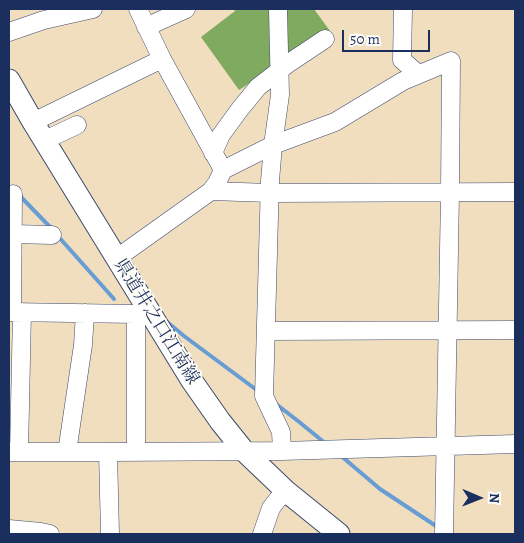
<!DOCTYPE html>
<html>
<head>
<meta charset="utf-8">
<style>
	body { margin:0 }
	#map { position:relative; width:524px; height:543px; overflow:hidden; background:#f0debf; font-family:Alegreya,serif }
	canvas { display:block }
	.frame { position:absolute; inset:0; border:10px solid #1b2f5e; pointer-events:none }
	.north { position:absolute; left:454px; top:473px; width:50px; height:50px; -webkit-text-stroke:4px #fdfcf7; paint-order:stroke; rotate:91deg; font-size:14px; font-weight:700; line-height:20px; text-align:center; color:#1b2f5e }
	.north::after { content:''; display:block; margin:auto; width:18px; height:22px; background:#1b2f5e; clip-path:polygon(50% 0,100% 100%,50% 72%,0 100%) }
	.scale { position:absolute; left:342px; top:30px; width:88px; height:22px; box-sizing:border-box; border:2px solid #1b2f5e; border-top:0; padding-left:6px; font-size:15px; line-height:18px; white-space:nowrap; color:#1b2f5e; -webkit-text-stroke:4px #fdfcf7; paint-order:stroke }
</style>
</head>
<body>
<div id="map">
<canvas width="524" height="543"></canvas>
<div class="frame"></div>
<div class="north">N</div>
<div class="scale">50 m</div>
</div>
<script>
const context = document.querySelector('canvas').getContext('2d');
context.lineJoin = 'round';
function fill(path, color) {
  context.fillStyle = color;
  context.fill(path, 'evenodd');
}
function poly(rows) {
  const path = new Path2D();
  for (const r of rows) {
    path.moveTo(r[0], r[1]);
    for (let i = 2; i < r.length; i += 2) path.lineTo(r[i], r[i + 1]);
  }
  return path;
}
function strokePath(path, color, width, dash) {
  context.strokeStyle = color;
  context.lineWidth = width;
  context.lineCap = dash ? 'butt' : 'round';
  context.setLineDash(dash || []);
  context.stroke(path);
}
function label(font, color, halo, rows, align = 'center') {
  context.font = font + ' Alegreya,"Noto Serif JP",serif';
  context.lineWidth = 4;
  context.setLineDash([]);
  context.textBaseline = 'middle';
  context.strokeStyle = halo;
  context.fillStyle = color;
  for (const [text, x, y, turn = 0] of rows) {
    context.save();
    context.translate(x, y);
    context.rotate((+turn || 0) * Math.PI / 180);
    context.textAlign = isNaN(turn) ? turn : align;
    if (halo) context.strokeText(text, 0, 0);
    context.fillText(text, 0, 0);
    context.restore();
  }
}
fill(poly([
	[234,9,314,9,330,31,239,90,201,37,235,11]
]), '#81aa61');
strokePath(poly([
	[19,195,51,228],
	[57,235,114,299],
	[166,321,184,336,258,391],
	[276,404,298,421,325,443],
	[340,455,380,489,439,528]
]), '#689dd4', 4);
const minor = poly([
	[138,9,162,59,223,170],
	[278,9,280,95,273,145,270,181,264,396,281,432,282,451],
	[403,9,402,60,418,74],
	[146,27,186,9],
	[9,32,44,20,93,9],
	[33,122,162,59],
	[45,140,77,125],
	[213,153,221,135,240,109,258,87,289,63,325,39],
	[211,191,270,193,515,192],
	[13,234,52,235],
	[117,258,211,191,217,183,223,170,273,145,335,122,403,81,451,61,450,193,444,534],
	[9,312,136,314,147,308],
	[12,312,13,194],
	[266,331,515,330],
	[9,452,108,452,282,451,515,444],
	[19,452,22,312],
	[67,452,83,345,85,313],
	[108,452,110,534],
	[136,452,136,314],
	[9,529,41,532,50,534],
	[262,534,271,508,278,499,287,492]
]);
const major = poly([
	[9,80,33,122,192,381,220,421,244,451,287,492,339,534]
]);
strokePath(minor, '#3b496d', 19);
strokePath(major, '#3b496d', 23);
strokePath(minor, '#fff', 18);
strokePath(major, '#fff', 21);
label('18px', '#1b2f5e', '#fdfcf7', [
	["県道井之口江南線",156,322,58]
]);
</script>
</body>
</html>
